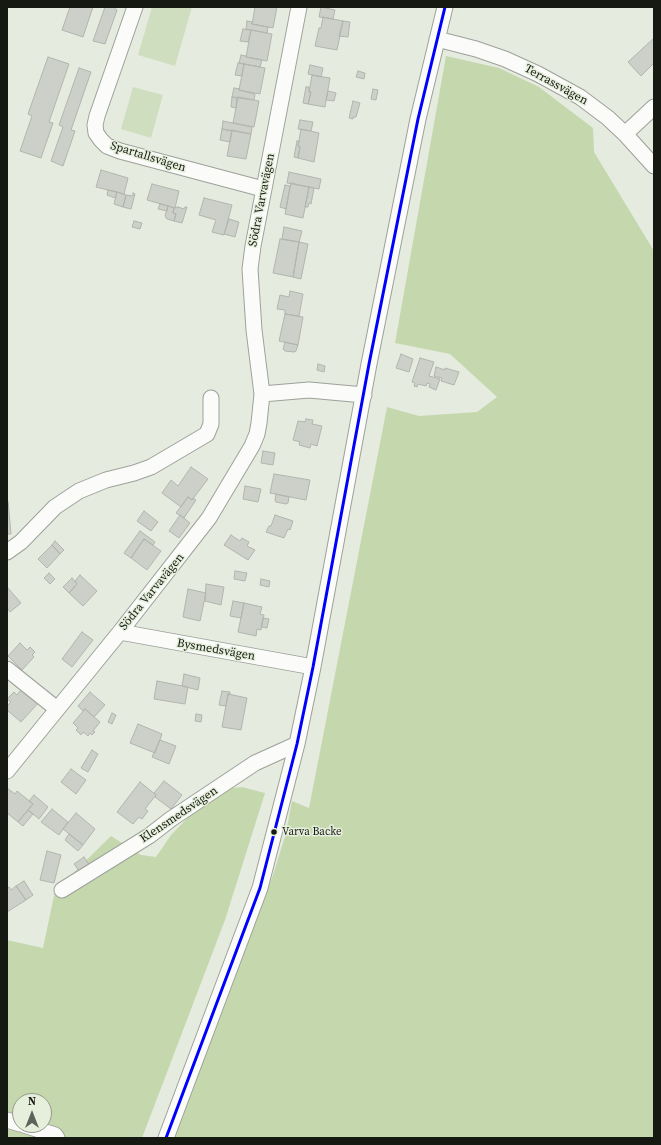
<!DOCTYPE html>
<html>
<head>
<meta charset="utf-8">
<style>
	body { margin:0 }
	#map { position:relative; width:661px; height:1145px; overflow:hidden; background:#e6ebe0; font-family:"Source Serif 4",serif }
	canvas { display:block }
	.frame { position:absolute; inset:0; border:8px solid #161912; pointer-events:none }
	.north { position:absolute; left:12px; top:1093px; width:40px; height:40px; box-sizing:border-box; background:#e6efdc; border:1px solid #93998b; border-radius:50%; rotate:0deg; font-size:11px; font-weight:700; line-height:16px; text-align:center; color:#161912 }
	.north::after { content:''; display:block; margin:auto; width:14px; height:18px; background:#5f625a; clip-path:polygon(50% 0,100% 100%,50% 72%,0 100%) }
</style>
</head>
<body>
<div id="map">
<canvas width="661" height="1145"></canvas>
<div class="frame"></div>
<div class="north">N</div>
</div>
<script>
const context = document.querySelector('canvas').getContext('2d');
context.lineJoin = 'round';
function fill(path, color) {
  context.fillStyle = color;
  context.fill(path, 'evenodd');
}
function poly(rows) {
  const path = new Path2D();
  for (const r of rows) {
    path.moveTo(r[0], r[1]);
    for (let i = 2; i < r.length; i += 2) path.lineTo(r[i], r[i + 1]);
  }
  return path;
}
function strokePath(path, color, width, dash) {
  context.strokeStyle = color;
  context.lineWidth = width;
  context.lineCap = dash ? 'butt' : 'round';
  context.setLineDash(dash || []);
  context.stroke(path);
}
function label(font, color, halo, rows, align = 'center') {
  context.font = font + ' "Source Serif 4",serif';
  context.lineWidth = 3;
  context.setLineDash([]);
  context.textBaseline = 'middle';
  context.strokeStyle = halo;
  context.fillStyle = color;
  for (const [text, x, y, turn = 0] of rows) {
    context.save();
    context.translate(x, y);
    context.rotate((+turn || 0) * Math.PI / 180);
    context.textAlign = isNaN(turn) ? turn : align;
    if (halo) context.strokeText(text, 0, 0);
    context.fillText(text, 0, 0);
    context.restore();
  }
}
fill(poly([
	[152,7,192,7,175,66,138,55],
	[133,87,163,95,151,138,121,129]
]), '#cfdebe');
fill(poly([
	[446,56,499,68,539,87,593,128,594,152,654,251,654,1138,174,1138,273,875,286,833,292,801,309,808,387,407,419,416,477,412,497,397,450,354,395,343],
	[242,787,265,793,225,920,142,1138,7,1138,7,940,43,948,55,891,111,836,141,855,156,857,171,835,203,802,225,789],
	[20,1101,44,1101,44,1125,20,1125]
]), '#c5d8ad');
const building = poly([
	[70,7,93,7,83,37,62,30,70,7],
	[105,7,113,7,117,10,105,44,93,41,105,7],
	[255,7,277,7,273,28,252,24,255,7],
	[321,7,335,10,333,19,319,17,321,7],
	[323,17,343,21,337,50,315,46,319,28,321,28,323,17],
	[247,21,252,22,252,24,268,27,267,33,246,29,247,21],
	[343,21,350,22,348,37,339,36,343,21],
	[243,29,251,30,248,42,240,41,243,29],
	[251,30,272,34,267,61,246,57,251,30],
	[654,38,654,63,641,76,628,62,654,38],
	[241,55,246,56,246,57,262,60,260,67,239,63,241,55],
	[48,57,69,64,49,122,53,123,41,158,20,151,32,116,28,114,48,57],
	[238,63,244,64,242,76,235,75,238,63],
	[244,64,265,68,260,94,239,90,244,64],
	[310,65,323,68,321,77,308,74,310,65],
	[79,68,91,72,71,130,75,131,63,166,51,161,63,127,59,125,79,68],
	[358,71,365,73,364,79,356,77,358,71],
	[312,75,330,78,325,107,308,104,311,92,309,92,312,75],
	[306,87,309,87,309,92,311,92,308,104,303,103,306,87],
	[234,88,240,89,239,90,255,94,254,100,232,97,234,88],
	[373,89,378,90,376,100,371,99,373,89],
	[328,91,336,93,334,101,326,100,328,91],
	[232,97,237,98,236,108,231,107,232,97],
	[238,97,259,101,254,127,233,123,238,97],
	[353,101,360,103,356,117,353,117,353,119,349,118,353,101],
	[300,120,313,122,311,131,298,129,300,120],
	[223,121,252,127,251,134,222,129,223,121],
	[222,129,232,131,230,142,220,140,222,129],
	[301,129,319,133,314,162,298,158,300,147,298,146,301,129],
	[232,130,251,134,246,159,227,156,232,130],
	[297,141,299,141,298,146,300,147,298,158,294,157,297,141],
	[101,170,128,178,124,194,96,187,101,170],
	[289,172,321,179,319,189,287,183,289,172],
	[291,183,309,187,303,218,285,214,291,183],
	[152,184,179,191,175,208,147,200,152,184],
	[285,185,290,186,286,209,280,207,285,185],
	[309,187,314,188,311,204,309,203,308,207,305,207,309,187],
	[108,190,117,192,115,198,107,195,108,190],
	[117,192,126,195,123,207,114,204,117,192],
	[133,193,135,194,131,209,123,207,126,195,133,196,133,193],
	[204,198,232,205,224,235,212,232,216,220,199,215,204,198],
	[160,204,168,206,167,211,158,209,160,204],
	[168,206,174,208,173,213,176,214,174,221,167,219,165,216,168,206],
	[178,207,184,209,185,207,187,207,182,223,174,221,176,214,173,213,174,208,178,207],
	[229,219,239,222,235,237,224,234,229,219],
	[134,221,142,223,140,229,132,227,134,221],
	[284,227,302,231,299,242,282,239,284,227],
	[280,239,299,242,293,277,273,273,280,239],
	[299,242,308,244,301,279,293,277,299,242],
	[290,291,303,294,299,316,285,314,285,310,277,309,280,295,289,297,290,291],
	[285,314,303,317,298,345,279,341,285,314],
	[285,342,298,345,296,351,294,352,285,351,283,349,285,342],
	[401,354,413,359,409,372,396,368,401,354],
	[420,358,434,362,429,376,440,379,436,390,429,387,430,384,427,383,426,386,418,384,417,387,414,386,415,383,412,382,420,358],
	[318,364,325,366,324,372,317,370,318,364],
	[436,367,445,370,445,368,459,372,454,385,441,381,442,378,434,376,436,367],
	[306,419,313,420,312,424,322,426,317,446,311,444,310,448,299,445,300,442,293,440,298,421,305,422,306,419],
	[263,451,275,453,273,465,261,463,263,451],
	[191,467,208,479,192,500,188,497,181,507,162,493,171,480,178,486,191,467],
	[274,474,310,480,306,500,270,493,274,474],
	[245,486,261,489,258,502,243,499,245,486],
	[276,494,289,497,288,503,286,504,276,502,275,500,276,494],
	[188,497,192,500,193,498,196,500,184,518,176,513,188,497],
	[7,501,8,501,11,534,7,534,7,501],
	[144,511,158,522,151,531,137,521,144,511],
	[180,515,190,523,179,538,169,531,180,515],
	[275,515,293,521,290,530,288,529,284,538,266,532,269,526,271,526,275,515],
	[140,531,155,542,153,545,144,539,131,558,124,553,140,531],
	[231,535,240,541,242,538,249,542,247,546,255,550,248,560,224,545,231,535],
	[144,539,161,551,147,570,131,558,144,539],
	[55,541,64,550,60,554,52,545,55,541],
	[52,545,60,554,47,568,38,559,52,545],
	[235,571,247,573,245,581,234,579,235,571],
	[49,573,55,579,50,584,44,578,49,573],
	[80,575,97,591,83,606,69,593,77,584,75,581,80,575],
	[72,578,77,584,69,593,63,587,72,578],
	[261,579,270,581,269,587,260,585,261,579],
	[206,584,224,587,221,605,205,601,206,584],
	[7,587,21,603,10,612,7,608,7,587],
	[188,589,206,593,200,621,183,617,188,589],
	[233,601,244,603,241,618,230,616,233,601],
	[244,603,262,607,260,614,264,615,261,630,257,629,256,636,238,632,244,603],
	[263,618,269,619,267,628,261,627,263,618],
	[82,632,93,640,72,667,62,659,82,632],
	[20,643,27,650,30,647,35,652,32,655,34,657,22,670,8,656,20,643],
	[184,674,200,678,198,690,182,686,184,674],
	[157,681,188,687,185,704,154,699,157,681],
	[24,686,40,701,21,722,7,710,7,706,11,702,7,699,14,692,17,695,24,686],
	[222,691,230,692,230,695,228,694,226,706,219,705,222,691],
	[90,692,105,705,94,717,85,709,83,711,78,706,90,692],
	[228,694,247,698,241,730,222,727,228,694],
	[85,709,100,722,93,731,95,732,92,735,90,733,88,736,83,732,81,735,76,730,78,728,73,723,85,709],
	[112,713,116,715,112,724,108,722,112,713],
	[196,714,202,715,201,722,195,721,196,714],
	[138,724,162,734,155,753,130,743,138,724],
	[160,740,176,746,169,764,152,757,160,740],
	[92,750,98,754,88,772,81,768,92,750],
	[71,769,86,780,76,794,61,782,71,769],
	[164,781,182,795,171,809,155,797,156,795,154,793,164,781],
	[140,782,156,795,145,809,148,811,142,819,139,817,133,824,117,812,140,782],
	[7,788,15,794,17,791,33,804,18,822,7,813,7,788],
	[34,795,48,807,39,819,28,810,33,804,29,801,34,795],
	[52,809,68,822,59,835,41,822,52,809],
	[28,810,33,814,23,826,18,822,28,810],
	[76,813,95,829,83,845,63,829,76,813],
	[69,834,83,845,78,851,65,840,69,834],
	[47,851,61,855,54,883,40,880,47,851],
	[84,857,90,866,81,873,74,864,84,857],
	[24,881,33,895,26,900,16,886,24,881],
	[16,886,26,900,7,912,7,888,9,887,11,890,16,886]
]);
fill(building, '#ccd0c8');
strokePath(building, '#b1b5ad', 1);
const minor = poly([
	[135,7,97,116,95,125,96,133,101,140,107,146,120,151,263,189],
	[437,39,476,49,505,59,538,74,580,97,608,118,625,134,654,166],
	[625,134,654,107],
	[262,394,309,390,364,395],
	[7,552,21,542,55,507,79,491,106,480,134,473,151,467,207,434,211,424,211,398],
	[120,632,313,667],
	[7,669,57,709],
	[7,771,120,632,209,518,252,446,257,434,259,423,262,394,254,330,250,269,253,246,299,7],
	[62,890,149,836,171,819,255,763,297,744],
	[7,1120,20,1124],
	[24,1125,55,1135,57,1138],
	[166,1138,260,888,297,744,313,667,369,364,418,119,445,7]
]);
strokePath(minor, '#9da199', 17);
strokePath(minor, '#fbfcfa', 15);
strokePath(poly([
	[166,1138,260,888,297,744,313,667,369,364,418,119,445,7]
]), '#00f', 3);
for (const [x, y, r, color] of [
	[274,832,3.5,"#161912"]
]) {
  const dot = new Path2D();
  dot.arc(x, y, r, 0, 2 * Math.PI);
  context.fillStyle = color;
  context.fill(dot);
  strokePath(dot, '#e6efdc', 1.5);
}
label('11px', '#161912', '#e6efdc', [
	["Varva Backe",282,832]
], 'left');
label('12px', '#161912', '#e6efdc', [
	["Terrassvägen",556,85,29],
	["Spartallsvägen",148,157,17],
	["Södra Varvavägen",262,200,-79],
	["Södra Varvavägen",152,592,-51],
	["Bysmedsvägen",216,650,10],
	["Klensmedsvägen",179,815,-34]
]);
</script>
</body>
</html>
